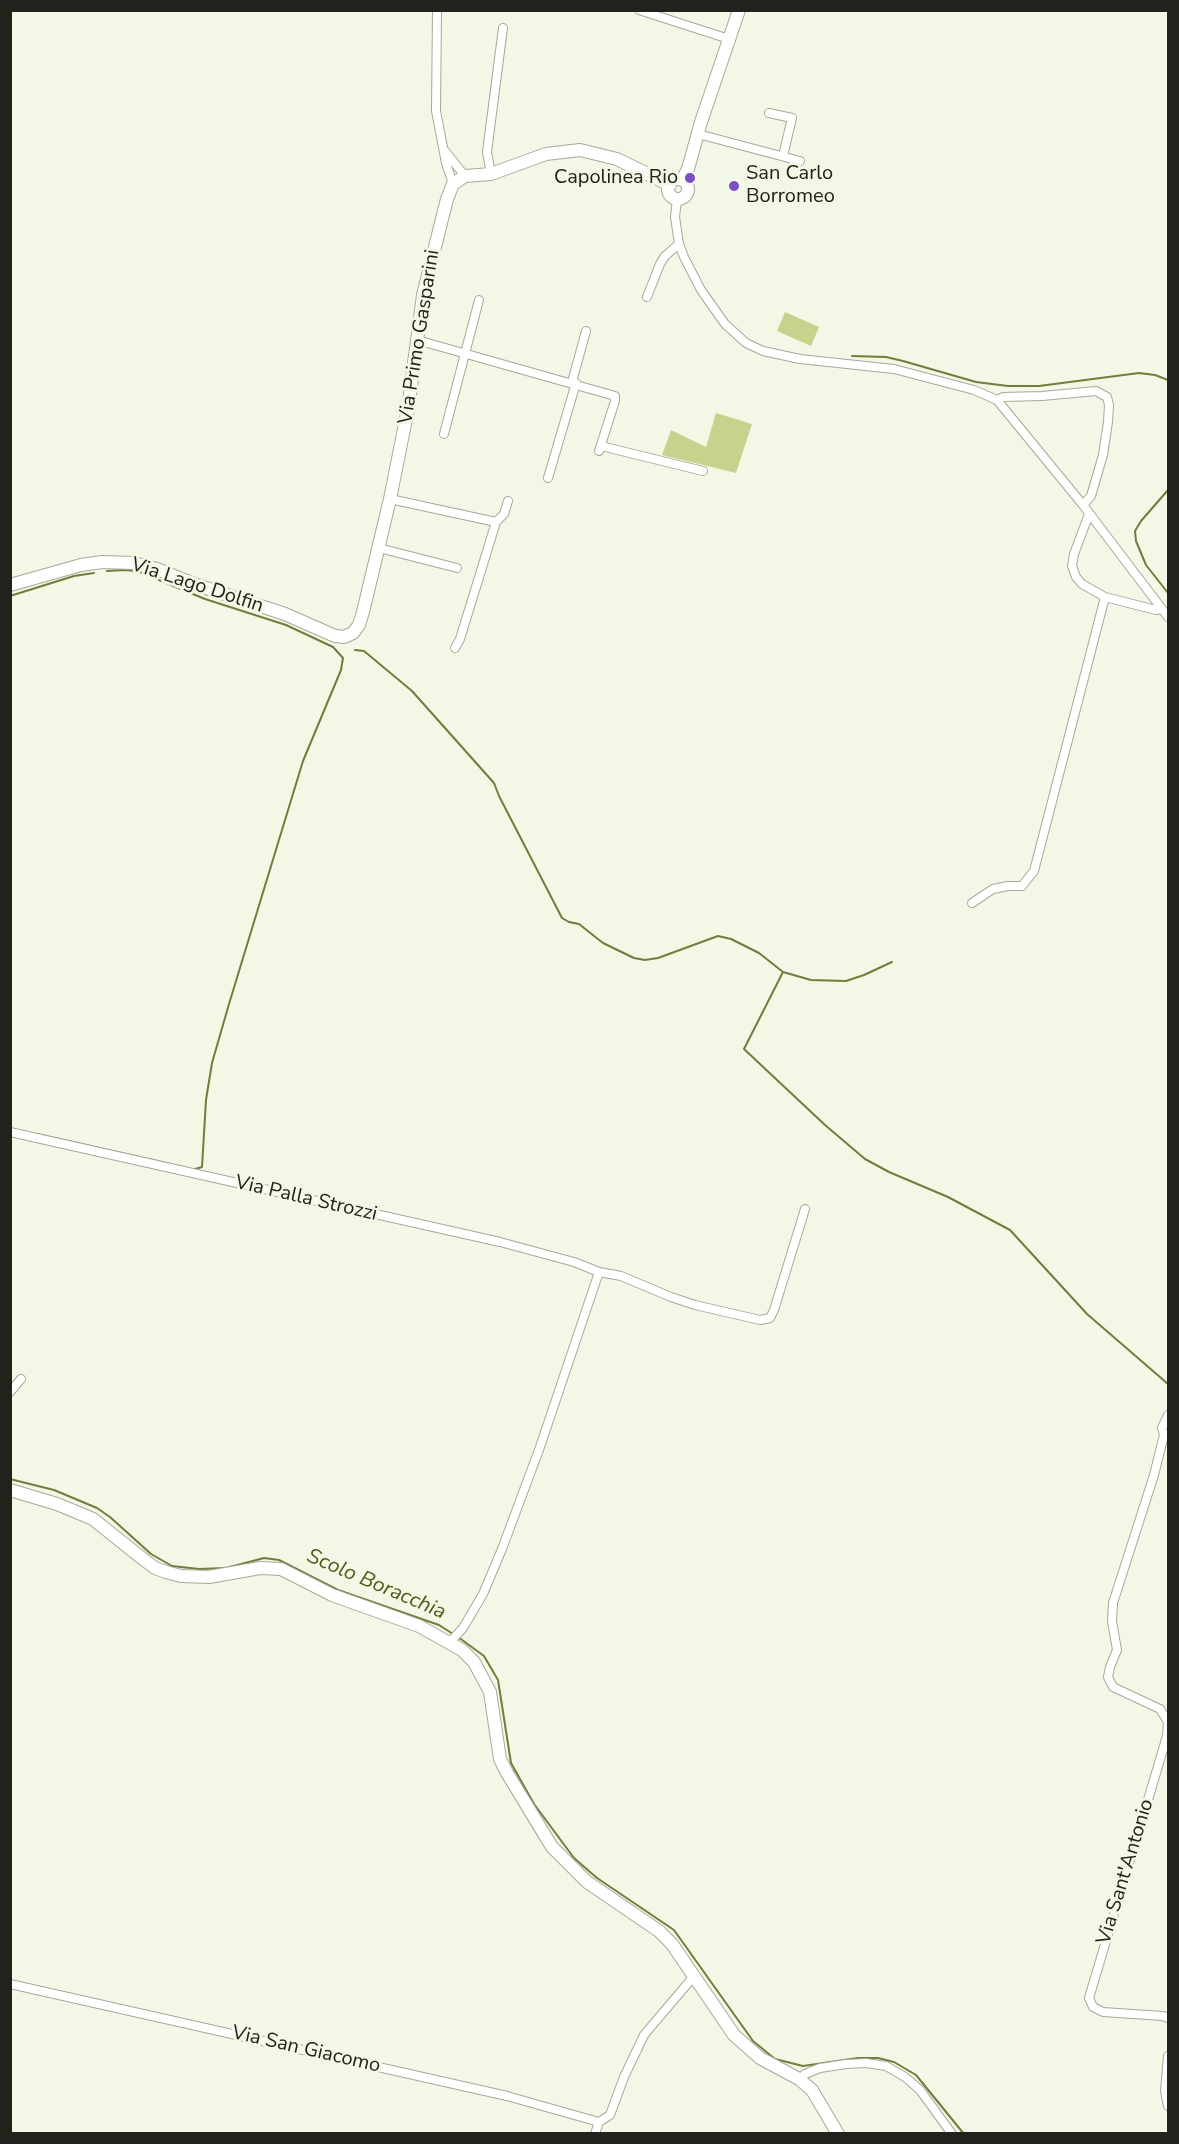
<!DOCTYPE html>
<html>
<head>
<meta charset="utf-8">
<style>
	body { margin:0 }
	#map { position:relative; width:1179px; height:2144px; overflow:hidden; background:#f3f7e6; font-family:"Nunito Sans",sans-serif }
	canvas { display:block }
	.frame { position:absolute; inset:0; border:12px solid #21221c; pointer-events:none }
</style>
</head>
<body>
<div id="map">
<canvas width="1179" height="2144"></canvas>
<div class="frame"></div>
</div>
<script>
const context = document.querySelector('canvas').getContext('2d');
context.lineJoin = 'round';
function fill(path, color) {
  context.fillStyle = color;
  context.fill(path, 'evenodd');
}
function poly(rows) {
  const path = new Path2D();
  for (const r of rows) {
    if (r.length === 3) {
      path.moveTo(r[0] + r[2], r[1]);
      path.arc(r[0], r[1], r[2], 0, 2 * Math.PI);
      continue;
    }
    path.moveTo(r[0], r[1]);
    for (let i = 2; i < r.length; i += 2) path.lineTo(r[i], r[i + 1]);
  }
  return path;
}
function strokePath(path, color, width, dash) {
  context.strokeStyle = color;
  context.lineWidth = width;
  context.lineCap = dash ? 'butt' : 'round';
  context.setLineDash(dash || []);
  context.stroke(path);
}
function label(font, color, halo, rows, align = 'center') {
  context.font = font + ' "Nunito Sans",sans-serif';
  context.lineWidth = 6;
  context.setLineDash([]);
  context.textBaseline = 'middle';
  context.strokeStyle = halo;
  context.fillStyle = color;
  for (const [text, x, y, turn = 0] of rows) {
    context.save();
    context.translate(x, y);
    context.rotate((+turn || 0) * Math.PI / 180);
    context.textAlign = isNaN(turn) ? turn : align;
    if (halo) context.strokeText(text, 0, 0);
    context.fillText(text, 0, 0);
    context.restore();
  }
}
fill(poly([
	[785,312,819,327,811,346,777,331],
	[716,413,752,424,736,473,662,455,671,430,706,447]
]), '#c7d38d');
strokePath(poly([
	[852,356,886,357,903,361,976,382,1008,386,1039,386,1139,373,1155,375,1168,380],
	[1168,490,1141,521,1135,531,1136,541,1146,565,1168,593],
	[107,571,124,570,137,571,205,599,286,625,333,647,343,658,341,670,303,761,229,1004,212,1063,206,1100,202,1167,195,1169],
	[10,596,74,576,94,573],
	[355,650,364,651,412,691,494,783,499,796,562,918,569,922,579,924,603,943,634,958,645,960,658,958,718,936,731,939,759,953,783,972,744,1049,825,1125,865,1159,889,1172,948,1197,1010,1230,1087,1314,1168,1384],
	[783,972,811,980,846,981,864,975,892,962],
	[37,1134,166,1163],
	[10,1479,54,1490,97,1508,110,1517,151,1554,172,1566,199,1569,226,1568,264,1558,279,1560,338,1590,439,1625,453,1634],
	[458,1637,484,1656,498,1680,511,1763,534,1804,574,1858,597,1878,674,1930,753,2041,775,2059,803,2066,858,2058,878,2058,894,2062,916,2075,964,2134]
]), '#727c3c', 2);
const street = poly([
	[437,10,436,111,446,163,453,184],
	[639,10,729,39],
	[769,113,792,118,783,156],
	[698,134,800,161],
	[445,151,465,176],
	[491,174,487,152,503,28],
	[677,199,675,217,679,244,684,257,701,290,725,324,746,343,763,351,800,359,894,369,974,390,997,400,1083,505,1168,617],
	[647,297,660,264,665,256,679,244],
	[417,340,615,396,615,401,599,451],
	[572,382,586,331],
	[997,400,1003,397,1042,396,1096,391,1107,397,1109,405,1108,422,1103,455,1091,496,1083,505],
	[444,434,479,300],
	[601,446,703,471],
	[548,478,576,383],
	[390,499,496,522],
	[1089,514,1074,554,1072,566,1076,577,1082,584,1105,597,1156,610,1162,609],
	[496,522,504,514,508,501],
	[379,548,457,568],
	[455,648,460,639,496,522],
	[972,903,993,889,1008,886,1022,886,1034,871,1105,597],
	[10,1132,500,1242,574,1262,599,1272,621,1276,671,1297,695,1305,760,1320,770,1318,774,1310,805,1209],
	[10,1392,21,1379],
	[1168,1415,1162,1428,1164,1435,1154,1475,1113,1603,1112,1621,1117,1650,1110,1667,1108,1677,1113,1687,1160,1709,1168,1722,1167,1736,1089,1998,1093,2007,1103,2012,1163,2016,1168,2018],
	[450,1642,463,1628,483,1594,502,1549,540,1447,599,1272],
	[10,1984,507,2096,599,2122,610,2115,624,2077,644,2035,694,1976],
	[1168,2056,1165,2091,1168,2106],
	[799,2079,805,2074,820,2068,846,2064,866,2063,886,2066,905,2077,920,2090,952,2134],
	[595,2134,599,2122]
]);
const secondary = poly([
	[678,189,10],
	[682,180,688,169,701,122,739,10],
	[10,585,81,565,102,562,134,563,157,569,194,584,285,614,335,636,344,637,353,633,359,625,363,612,390,499,408,409,423,295,447,199,453,184,465,176,491,174,546,154,580,150,617,159,670,185],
	[10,1490,57,1504,93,1519,143,1559,155,1568,166,1572,181,1576,209,1577,260,1568,281,1569,332,1595,419,1626,462,1650,474,1662,490,1692,500,1759,507,1773,552,1847,587,1882,659,1931,672,1944,734,2035,760,2058,799,2079,812,2090,838,2134]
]);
strokePath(street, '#a6a999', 10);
strokePath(secondary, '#a6a999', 14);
strokePath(street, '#fff', 8);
strokePath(secondary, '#fff', 12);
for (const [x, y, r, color] of [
	[690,178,6,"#794dc5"],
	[734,186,6,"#794dc5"]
]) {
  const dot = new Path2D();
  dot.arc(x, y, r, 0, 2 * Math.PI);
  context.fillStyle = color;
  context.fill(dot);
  strokePath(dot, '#f3f7e6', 2);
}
label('20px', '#21221c', '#f3f7e6', [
	["San Carlo",746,174],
	["Borromeo",746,197],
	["Capolinea Rio",678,178,"right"]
], 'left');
label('20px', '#21221c', '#f3f7e6', [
	["Via Primo Gasparini",420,337,-81],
	["Via Lago Dolfin",197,586,18],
	["Via Palla Strozzi",306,1199,13],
	["Via Sant'Antonio",1126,1872,-73],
	["Via San Giacomo",306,2050,13]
]);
label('italic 21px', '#515a19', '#f3f7e6', [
	["Scolo Boracchia",376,1585,23]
]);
</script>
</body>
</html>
